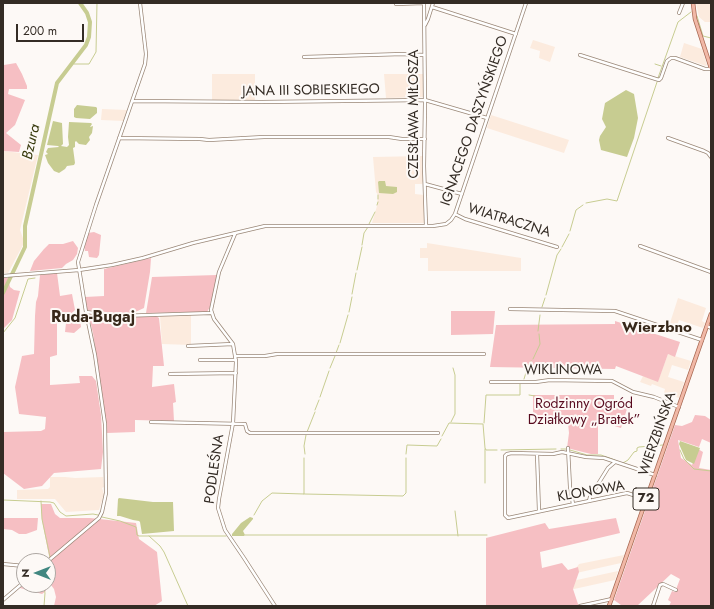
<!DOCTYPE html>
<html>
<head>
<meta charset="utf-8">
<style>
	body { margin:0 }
	#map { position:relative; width:714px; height:609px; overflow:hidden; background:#fdf9f6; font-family:Jost,sans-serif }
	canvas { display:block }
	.frame { position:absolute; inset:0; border:4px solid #342c25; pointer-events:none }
	.north { position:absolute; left:16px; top:553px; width:40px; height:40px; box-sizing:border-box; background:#fdf9f6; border:1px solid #ada7a2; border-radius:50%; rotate:270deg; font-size:11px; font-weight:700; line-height:16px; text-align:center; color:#342c25 }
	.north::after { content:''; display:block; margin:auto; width:14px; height:18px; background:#418780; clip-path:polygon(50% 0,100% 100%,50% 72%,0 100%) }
	.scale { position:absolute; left:16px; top:24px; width:68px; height:18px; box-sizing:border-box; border:2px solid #342c25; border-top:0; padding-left:5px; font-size:12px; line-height:14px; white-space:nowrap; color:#342c25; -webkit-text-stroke:3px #fdf9f6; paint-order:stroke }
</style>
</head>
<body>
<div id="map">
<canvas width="714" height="609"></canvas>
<div class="frame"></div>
<div class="north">N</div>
<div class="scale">200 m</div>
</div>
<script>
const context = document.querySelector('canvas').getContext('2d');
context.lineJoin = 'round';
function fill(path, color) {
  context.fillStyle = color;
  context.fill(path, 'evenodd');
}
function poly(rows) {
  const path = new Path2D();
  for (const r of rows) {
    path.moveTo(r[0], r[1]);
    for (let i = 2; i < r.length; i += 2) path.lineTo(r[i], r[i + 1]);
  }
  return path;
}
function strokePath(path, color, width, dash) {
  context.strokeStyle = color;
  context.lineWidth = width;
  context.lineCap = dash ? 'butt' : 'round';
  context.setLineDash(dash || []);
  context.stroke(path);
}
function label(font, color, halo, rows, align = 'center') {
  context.font = font + ' Jost,sans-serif';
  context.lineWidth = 4;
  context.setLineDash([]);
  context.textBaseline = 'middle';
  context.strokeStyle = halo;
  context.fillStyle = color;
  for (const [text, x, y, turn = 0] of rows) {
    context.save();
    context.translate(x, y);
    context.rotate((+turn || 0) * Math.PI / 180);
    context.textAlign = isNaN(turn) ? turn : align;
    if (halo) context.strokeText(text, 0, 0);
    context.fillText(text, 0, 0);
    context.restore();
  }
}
fill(poly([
	[696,3,711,3,710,22,705,22,699,17],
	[533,40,555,47,550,62,539,58,540,51,530,48],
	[684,43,702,49,707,65,706,66,680,57],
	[212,74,255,74,255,101,212,100],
	[384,74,424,74,423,97,386,98],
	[102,109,127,110,124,121,101,120],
	[491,115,569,140,564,153,487,128],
	[3,151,38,155,20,230,24,241,23,245,8,273,4,273],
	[423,156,422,164,424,180,422,184,415,184,415,194,424,195,424,223,372,223,377,206,378,195,376,192,373,157],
	[427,243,521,258,521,271,428,271,428,258,420,258,420,248,427,248],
	[678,298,706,308,702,321,705,323,703,328,679,320,677,325,670,323],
	[163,314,191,315,191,345,162,344,160,316],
	[668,354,691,361,688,370,672,365,668,377,684,382,679,398,664,393,665,389,652,384,651,386,640,382,643,376,658,381],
	[50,477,65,477,75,478,103,477,104,487,102,488,104,494,99,510,66,512,55,499,17,499,17,490,48,489,50,487],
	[624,555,621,563,572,574,579,564],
	[618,571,615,580,565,591,563,583]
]), '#fcebde');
fill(poly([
	[16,63,22,74,27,86,27,89,9,89,8,94,25,100,15,125,6,133,21,145,19,152,3,151,3,69,4,65],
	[94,232,101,235,99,255,97,258,89,257,88,251,85,251,84,246,88,233],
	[73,241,78,248,77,254,73,260,66,264,62,268,30,271,34,261,44,249,49,244,63,244],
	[151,258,150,272,144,308,131,314,126,314,87,310,85,297,104,296,104,269],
	[57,273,60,296,72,294,75,310,71,314,72,320,80,320,81,327,74,333,65,332,66,323,64,312,57,313,57,355,50,357,50,385,80,383,79,376,92,376,96,381,101,415,103,452,101,469,54,473,42,486,24,489,3,473,3,432,41,431,45,429,46,417,19,414,15,387,22,356,34,354,35,316,36,302,38,296,40,275],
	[217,275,210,307,207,312,146,313,152,277],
	[3,278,8,278,10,287,14,290,20,291,12,320,3,329],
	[451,311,495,311,493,334,451,335],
	[88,313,119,317,156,316,159,318,164,366,153,366,152,387,174,384,176,402,173,403,174,421,135,420,135,432,107,433,93,333],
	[615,321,680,342,675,357,668,354,658,382,616,366,615,369,490,367,496,325,615,324],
	[533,395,614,395,614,402,631,408,630,410,627,409,621,428,608,424,598,424,598,454,591,454,567,448,569,433,568,423,533,423],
	[695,415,705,416,711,420,711,443,702,439,699,447,678,440,681,458,692,465,698,449,703,452,699,468,711,470,711,606,669,606,671,602,668,600,672,591,675,592,680,579,671,574,637,606,621,605,614,600,675,425,682,426,692,422],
	[41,504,51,504,55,514,60,518,90,518,136,523,139,539,157,552,162,601,154,606,54,606,56,597,54,589,51,585,48,584,48,563,50,561,42,520],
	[3,518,38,518,37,530,26,534,19,534,12,530,3,529],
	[616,518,620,533,540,552,542,568,562,563,568,570,578,567,579,572,573,589,578,604,580,606,486,606,486,538,545,523,549,529],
	[24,584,45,585,46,591,42,594,20,588]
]), '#f6bfc3');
fill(poly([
	[626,90,634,94,638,118,634,138,627,157,601,150,599,140,600,136,606,127,602,119,605,103],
	[77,105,96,107,97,108,97,113,90,119,76,118,74,117,74,109],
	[53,121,62,123,63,144,61,146,67,147,69,145,68,137,69,122,91,123,92,124,90,127,93,126,92,133,89,137,90,140,86,145,79,144,76,141,75,142,75,147,73,148,75,163,74,165,67,166,65,169,59,173,54,171,48,163,45,155,48,154,46,152,48,148,59,147,58,146,47,145],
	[379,181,385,181,386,186,397,187,397,192,393,194,379,193,378,182],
	[680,441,700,448,694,464,686,460,679,444],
	[119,498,153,502,173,502,174,531,142,534,140,522,139,521,133,520,120,516,117,516,118,499],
	[250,517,253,518,253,519,243,531,245,535,244,536,232,536,232,534,241,523]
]), '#c7cc91');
strokePath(poly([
	[697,16,703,36,711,38],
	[74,64,89,64,96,52,97,3],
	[655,64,661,66],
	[658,78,678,22,691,12],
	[378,199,378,195],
	[586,203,607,199,617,201,657,82],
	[377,205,378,202],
	[369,224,375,212],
	[570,231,576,210,583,205],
	[362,245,364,233,368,227],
	[562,247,569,234],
	[357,270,362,247],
	[352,294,356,273],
	[546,295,557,255,561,249],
	[542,307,545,298],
	[349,312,352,297],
	[538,331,540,315],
	[3,333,15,318,28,279,35,278],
	[340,343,348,315],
	[336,353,339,345],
	[533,359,540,344,539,334],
	[330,368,335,356],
	[524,379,528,366,531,361],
	[529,395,535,396],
	[320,397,329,371],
	[315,410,319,400],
	[451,422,455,414,455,375,453,368],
	[484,423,486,395,520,395,520,384],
	[307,432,315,412],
	[442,436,449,423,483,424,485,448,486,450,497,450],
	[485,449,485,483],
	[561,449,566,449],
	[501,450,556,449],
	[570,450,587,455,601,455,615,460],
	[680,450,684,459,694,469,711,471],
	[305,454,304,446,306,435],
	[406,454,407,445,437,446,441,439],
	[623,463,628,460,634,452,637,451,637,448,639,447,663,445],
	[304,494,403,496,406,493,406,458],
	[3,500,50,502,54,503,60,512,66,516,93,514,98,515],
	[41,501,42,519,50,557],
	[455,511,458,536],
	[254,515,262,501,272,493,304,494,304,458],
	[102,517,120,521,136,527,137,535,139,536,226,536],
	[245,535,487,535],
	[149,536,160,546,164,552,188,606],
	[48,569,51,561],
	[43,585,45,593,44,606]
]), '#c7cc91', 1);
strokePath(poly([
	[3,293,25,247,25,226,57,83,86,45,89,37,90,22,87,13,80,3]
]), '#c7cc91', 4);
const minor = poly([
	[424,3,425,104,424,166,426,226],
	[396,4,424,3],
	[432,7,516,34],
	[679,13,683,3],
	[425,25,428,19,433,3],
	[580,55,659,80,661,78,667,61,671,58,675,58,705,69,711,69],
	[304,57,403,54,424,55],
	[133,101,262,102,425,100,487,118],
	[119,138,200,139,209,140,264,137,389,137,402,139,425,139],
	[668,138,704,151,708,153,711,157],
	[425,184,462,194],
	[455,214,465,219,557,247],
	[235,234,219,272,211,310,214,319,233,344,236,362,233,423,219,499,218,508,225,530,244,558,275,606],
	[640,246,711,272],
	[3,276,79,270,112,265,143,258,193,243,265,226,433,226,446,224,451,220,455,214,526,3],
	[510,309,615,311,702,340],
	[86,312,119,316,211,313],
	[707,326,711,328],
	[188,346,233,344],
	[236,356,265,356,277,354,484,354],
	[200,360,236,360],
	[170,374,236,373],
	[491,382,536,382,550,380,612,381,633,392,654,397,679,407],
	[151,422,243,424,245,424,247,431,250,433,438,433],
	[568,448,570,487,573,504],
	[537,454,539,511],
	[646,499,627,493,508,518,505,515,505,456,507,454,512,453,553,454,562,452,586,457,604,458,655,475],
	[589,501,590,497,608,468,615,462],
	[48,561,99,518,102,512,106,493,105,424,95,355,86,312,78,262,96,205,145,64,146,54,140,3],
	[3,564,24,566],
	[3,600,24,582],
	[580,606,612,599],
	[653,606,660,585,663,584,676,590]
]);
const major = poly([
	[693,3,695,19,711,68],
	[609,606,711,314]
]);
strokePath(minor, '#9a8777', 4);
strokePath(major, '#a86852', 4.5);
strokePath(minor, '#fff', 2.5);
strokePath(major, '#f1b8a6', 3);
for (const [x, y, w] of [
	[646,499,26]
]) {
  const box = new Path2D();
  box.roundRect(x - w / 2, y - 11, w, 22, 3);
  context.fillStyle = '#fdf9f6';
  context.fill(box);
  strokePath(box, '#342c25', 1);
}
label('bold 13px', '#342c25', null, [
	["72",646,499]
]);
label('14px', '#342c25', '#fdf9f6', [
	["JANA III SOBIESKIEGO",311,91,-1],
	["CZESŁAWA MIŁOSZA",415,114,-90],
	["IGNACEGO DASZYŃSKIEGO",475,121,-71],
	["WIATRACZNA",509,221,17],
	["WIKLINOWA",563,371],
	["WIERZBIŃSKA",658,434,-71],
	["PODLEŚNA",215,469,-82],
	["KLONOWA",591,492,-10]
]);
label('14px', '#57091d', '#fdf9f6', [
	["Rodzinny Ogród",584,405],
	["Działkowy „Bratek”",584,421]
]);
label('italic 15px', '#393b0e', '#fdf9f6', [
	["Bzura",32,142,-77]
]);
label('bold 15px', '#37281a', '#fdf9f6', [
	["Wierzbno",657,328]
]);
label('bold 16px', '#37281a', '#fdf9f6', [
	["Ruda-Bugaj",93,318]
]);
</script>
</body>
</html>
